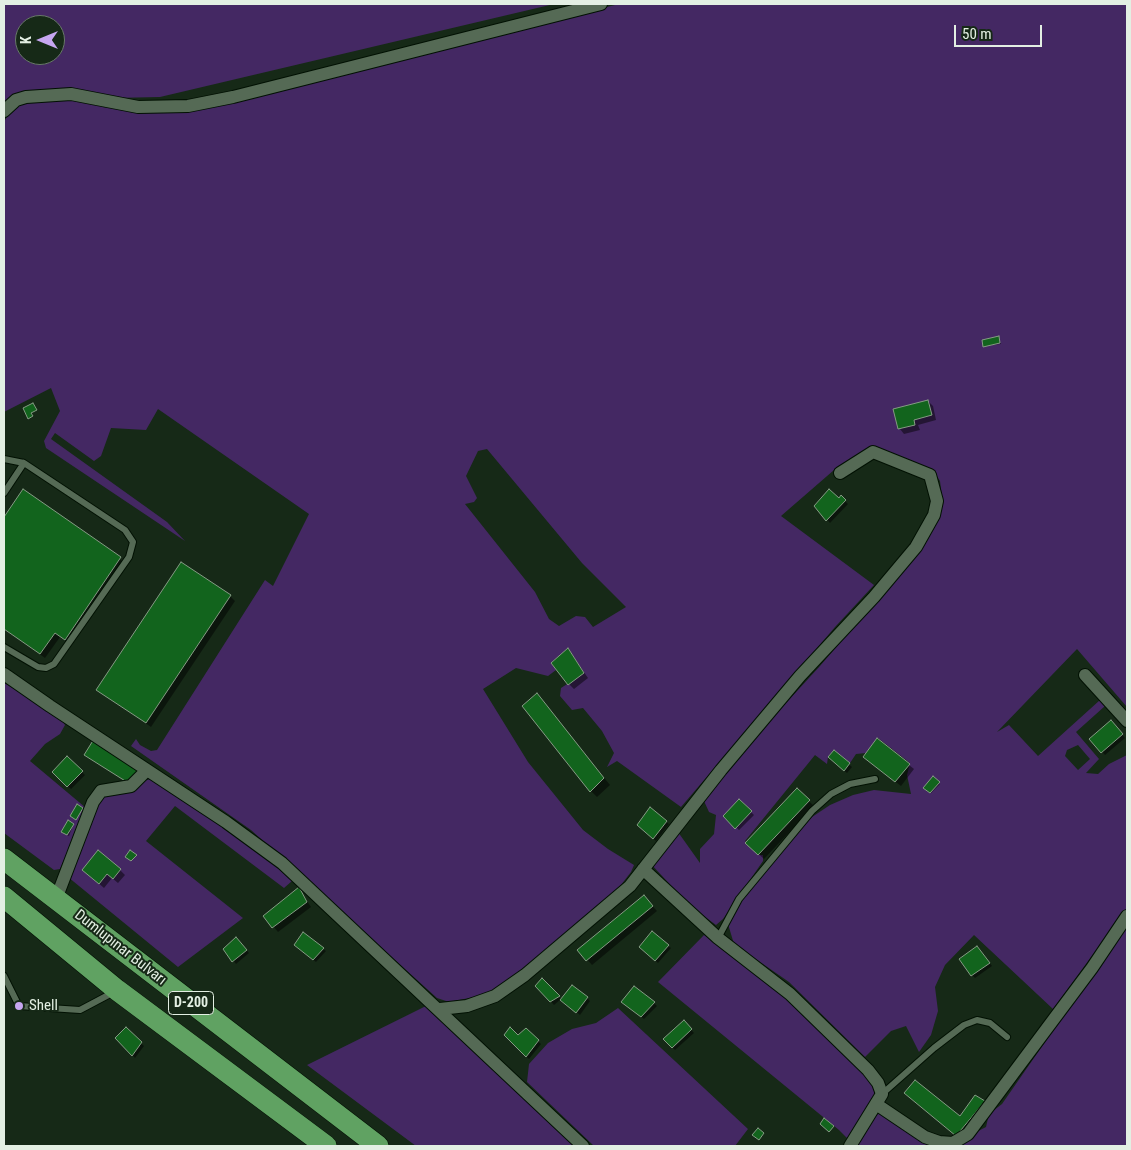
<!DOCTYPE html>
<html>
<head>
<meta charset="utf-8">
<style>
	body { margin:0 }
	#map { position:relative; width:1131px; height:1150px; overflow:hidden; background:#162917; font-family:"Roboto Condensed",sans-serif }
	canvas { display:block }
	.frame { position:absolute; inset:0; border:5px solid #e3efe3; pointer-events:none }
	.north { position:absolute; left:15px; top:15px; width:50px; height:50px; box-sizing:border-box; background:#162917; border:1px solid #687869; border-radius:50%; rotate:270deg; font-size:14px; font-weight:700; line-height:20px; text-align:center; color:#e3efe3 }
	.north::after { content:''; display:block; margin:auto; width:18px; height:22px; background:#c6a6f0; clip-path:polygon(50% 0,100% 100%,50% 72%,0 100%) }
	.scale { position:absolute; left:954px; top:25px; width:88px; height:22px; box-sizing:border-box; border:2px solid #e3efe3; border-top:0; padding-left:6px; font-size:15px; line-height:18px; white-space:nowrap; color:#e3efe3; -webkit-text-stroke:4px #162917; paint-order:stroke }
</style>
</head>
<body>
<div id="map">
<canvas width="1131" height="1150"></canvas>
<div class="frame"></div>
<div class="north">K</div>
<div class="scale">50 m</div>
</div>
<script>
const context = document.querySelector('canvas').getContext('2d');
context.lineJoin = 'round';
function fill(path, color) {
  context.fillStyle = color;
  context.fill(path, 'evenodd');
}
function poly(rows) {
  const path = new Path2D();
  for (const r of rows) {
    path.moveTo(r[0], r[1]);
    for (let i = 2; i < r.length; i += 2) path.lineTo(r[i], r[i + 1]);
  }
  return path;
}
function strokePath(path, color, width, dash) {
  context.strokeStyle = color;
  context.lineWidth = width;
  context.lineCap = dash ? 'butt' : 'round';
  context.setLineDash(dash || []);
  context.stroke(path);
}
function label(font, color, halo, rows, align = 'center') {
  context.font = font + ' "Roboto Condensed",sans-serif';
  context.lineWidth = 4;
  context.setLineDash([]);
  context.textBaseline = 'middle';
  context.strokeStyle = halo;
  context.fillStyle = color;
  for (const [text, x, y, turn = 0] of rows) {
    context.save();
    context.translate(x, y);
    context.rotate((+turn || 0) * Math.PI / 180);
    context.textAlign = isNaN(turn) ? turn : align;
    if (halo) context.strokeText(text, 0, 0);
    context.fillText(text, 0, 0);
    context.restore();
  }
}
fill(poly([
	[4,4,554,4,160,97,113,98,69,89,35,90,15,96,4,104],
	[25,25,55,25,55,55,25,55],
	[619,4,1127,4,1127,707,1077,649,997,732,1009,725,1038,756,1100,700,1105,706,1076,732,1099,759,1086,773,1098,774,1109,764,1127,755,1127,908,1053,1009,974,935,945,965,935,987,938,1011,931,1035,919,1052,906,1026,891,1031,865,1057,789,982,734,944,728,924,741,899,812,817,830,805,853,795,874,790,911,794,907,775,910,763,878,738,866,753,856,754,850,763,834,750,828,757,827,764,815,755,745,841,758,855,763,855,763,861,723,919,716,925,689,905,651,864,678,832,700,863,700,849,714,834,716,815,709,812,704,801,720,775,820,666,920,549,943,505,940,481,932,469,861,454,834,470,781,516,874,585,835,627,681,807,617,761,607,767,614,753,602,731,583,708,572,710,560,696,561,688,584,673,568,648,551,663,556,670,548,676,516,668,483,689,528,762,583,830,608,849,634,865,631,872,617,890,524,969,489,994,449,1002,437,998,251,830,131,746,136,739,140,745,151,751,157,750,265,580,273,586,309,514,158,409,146,430,111,428,101,456,94,461,55,433,51,439,167,522,185,541,46,448,44,441,60,411,51,388,4,412,4,122,10,111,20,103,78,98,103,107,138,111,365,68],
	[487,449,582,563,626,607,593,627,585,617,576,616,559,626,549,619,535,592,465,504,474,502,477,498,466,476,478,451],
	[1078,745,1090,759,1078,770,1065,756,1067,750],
	[739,799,752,811,735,828,724,816],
	[4,683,59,715,65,725,60,734,45,744,30,761,86,808,60,869,54,870,4,833],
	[153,778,271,862,292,881,284,888,175,806,146,841,243,918,178,967,68,877,102,795],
	[1127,924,1127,1146,949,1146,986,1127,989,1114,1002,1104],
	[704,935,775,985,874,1081,874,1097,848,1139,839,1130,658,982],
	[428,1005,574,1146,416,1146,307,1065],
	[618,1008,748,1129,735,1146,594,1146,527,1082,529,1064,548,1043,572,1029,596,1023],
	[878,1114,887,1114,946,1146,856,1146,870,1122]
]), '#442863');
fill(poly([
	[998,337,1001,344,984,346],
	[928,401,933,406,936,420,918,425,920,430,904,434,900,429,894,410],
	[23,491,125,563,70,644,60,637,45,658,4,629,4,519],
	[841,497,848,504,830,523,816,506],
	[230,596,235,601,151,727,98,690],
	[568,649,588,678,574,689,569,684],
	[537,695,610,785,597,797,591,791],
	[1114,725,1125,738,1105,755,1091,739],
	[834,752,852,767,847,773,832,760],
	[67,758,85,775,71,789,53,772],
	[870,762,909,765,914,769,901,786],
	[933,778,940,784,931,793,925,788],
	[797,790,814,806,764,859,747,843],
	[739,800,754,815,739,830,725,816],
	[666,822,669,824,656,841,641,828],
	[73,825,69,836,64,833],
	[120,870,125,875,118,883,112,878,104,888,88,874],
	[299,889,311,907,278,932,265,916],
	[644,897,657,911,592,965,579,950],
	[239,942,249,953,236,964,225,949],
	[641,946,668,946,671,948,658,963],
	[298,948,323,949,326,951,316,962],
	[980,951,992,966,975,978,972,975],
	[543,979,562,1000,587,998,590,1001,580,1015,561,999,554,1005,537,986],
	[654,1003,657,1006,644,1019,626,1005],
	[684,1022,694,1033,675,1050,665,1039],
	[126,1029,144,1046,135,1058,117,1038],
	[526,1030,541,1044,529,1059,505,1035,518,1037],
	[910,1098,960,1118,984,1102,988,1107,961,1140]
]), '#0007');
const building = poly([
	[999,336,1000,343,983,347,982,340,999,336],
	[928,400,932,415,914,420,915,425,898,429,893,409,928,400],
	[33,403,37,410,31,413,33,416,28,419,23,408,33,403],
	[23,489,121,557,65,640,55,633,40,654,4,629,4,517,23,489],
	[829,489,839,498,841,495,846,500,826,521,814,506,829,489],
	[181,562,231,595,146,723,96,690,181,562],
	[568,648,584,673,568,685,551,663,568,648],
	[537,693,604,778,590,792,522,706,537,693],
	[1111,720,1123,734,1101,753,1089,739,1111,720],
	[877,738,910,764,895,782,863,757,877,738],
	[94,739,139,769,130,784,84,755,94,739],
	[834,750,850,763,844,771,828,757,834,750],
	[67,756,83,771,67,787,52,772,67,756],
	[933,776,940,782,930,793,923,788,933,776],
	[797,788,810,800,758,855,745,843,797,788],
	[739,799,752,811,735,829,723,816,739,799],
	[77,804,83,808,76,820,70,816,77,804],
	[650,807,667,821,653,839,637,825,650,807],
	[68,820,74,824,67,835,61,832,68,820],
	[98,850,121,869,113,879,107,874,99,884,82,870,98,850],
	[130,850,137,855,131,861,125,857,130,850],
	[299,887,307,902,272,928,263,916,299,887],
	[644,895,653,906,586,961,577,950,644,895],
	[652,931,669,945,655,961,639,947,652,931],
	[303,932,324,948,313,960,294,945,303,932],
	[236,937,247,950,232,962,223,949,236,937],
	[977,946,990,963,971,976,959,959,977,946],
	[542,978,560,996,550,1002,535,986,542,978],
	[572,985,588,997,576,1013,560,1000,572,985],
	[634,986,655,1002,641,1017,621,1002,634,986],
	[684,1020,692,1029,672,1048,663,1039,684,1020],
	[126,1027,142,1042,132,1056,115,1038,126,1027],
	[510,1027,518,1035,526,1028,539,1040,526,1057,504,1035,510,1027],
	[915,1080,960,1116,975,1095,985,1101,956,1136,904,1093,915,1080],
	[824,1118,834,1126,829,1132,820,1124,824,1118],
	[758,1128,764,1133,759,1140,752,1135,758,1128]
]);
fill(building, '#12641d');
strokePath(building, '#859b84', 1);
const lane = poly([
	[4,459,24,463,125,530,133,542,129,557,54,664,46,668,38,667,4,647],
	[4,493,24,463],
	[718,938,739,899,812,811,831,794,850,784,875,779],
	[4,976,19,1006,80,1010,114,992],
	[882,1094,934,1048,964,1025,977,1020,990,1023,1007,1037]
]);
const street = poly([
	[4,111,16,100,26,97,71,94,138,107,188,106,233,97,601,4],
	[4,674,50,706,226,822,282,863,583,1146],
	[1085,675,1127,721],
	[643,869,718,938,790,994,868,1070,878,1083,882,1094,850,1146],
	[56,899,93,802,101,791,131,786,147,770],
	[440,1009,467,1006,495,996,525,975,630,886,721,770,800,676,874,597,916,547,934,515,937,501,930,475,873,452,840,473],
	[876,1104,925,1137,939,1142,953,1143,968,1134,1092,968,1127,916]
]);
const highway = poly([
	[4,859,378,1146],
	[4,897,117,990,326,1146]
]);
strokePath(lane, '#021103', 8);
strokePath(street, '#021103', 14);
strokePath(highway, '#021103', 22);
strokePath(lane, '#556a55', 6);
strokePath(street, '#556a55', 12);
strokePath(highway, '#60a262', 21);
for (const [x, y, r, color] of [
	[19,1006,5,"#c6a6f0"]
]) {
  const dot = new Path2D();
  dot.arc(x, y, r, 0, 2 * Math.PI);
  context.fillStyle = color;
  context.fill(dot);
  strokePath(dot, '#162917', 2);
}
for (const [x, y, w] of [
	[191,1003,45]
]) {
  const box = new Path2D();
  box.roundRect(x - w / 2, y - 11.5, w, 23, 4);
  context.fillStyle = '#162917';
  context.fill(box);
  strokePath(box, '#e3efe3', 1);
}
label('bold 14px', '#e3efe3', null, [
	["D-200",191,1003]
]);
label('15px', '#e3efe3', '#162917', [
	["Dumlupınar Bulvarı",120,948,38]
]);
label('15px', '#e3efe3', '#162917', [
	["Shell",29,1006]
], 'left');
</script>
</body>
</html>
